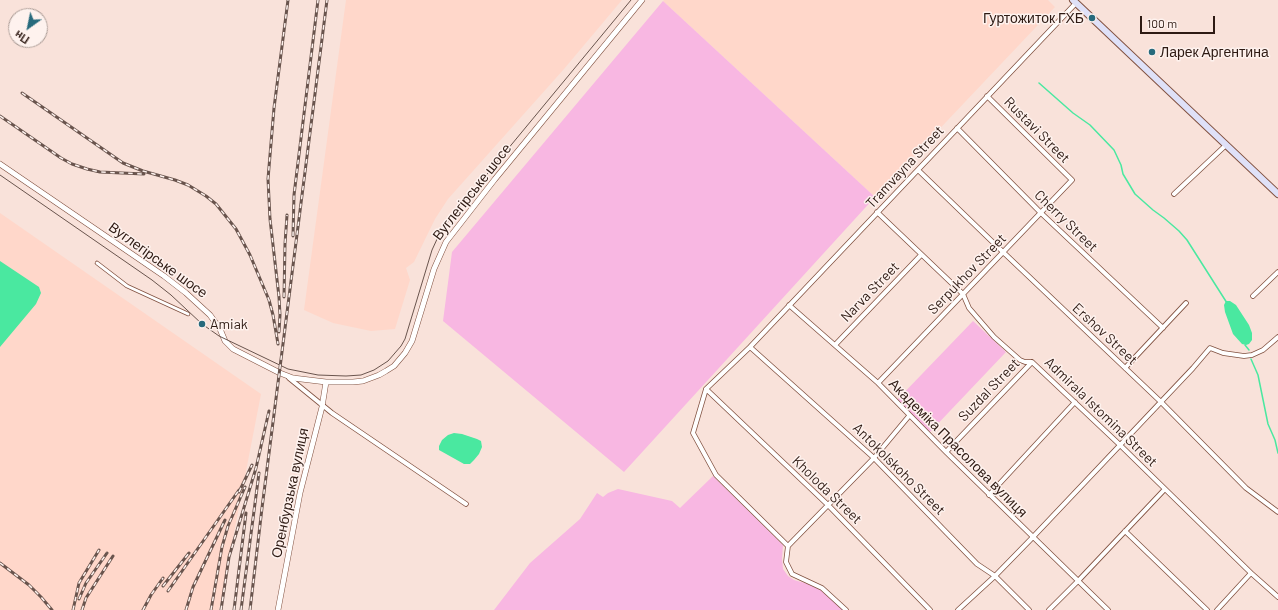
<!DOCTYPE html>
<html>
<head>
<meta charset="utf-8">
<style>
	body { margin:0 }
	#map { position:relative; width:1278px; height:610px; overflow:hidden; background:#f9e2da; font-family:Barlow,sans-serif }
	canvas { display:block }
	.north { position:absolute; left:8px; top:8px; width:40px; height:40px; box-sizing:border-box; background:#fef2ee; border:1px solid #ab9c96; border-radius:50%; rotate:213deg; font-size:11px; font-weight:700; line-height:16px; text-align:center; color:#2e1a13 }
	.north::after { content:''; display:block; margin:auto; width:14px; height:18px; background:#276a7c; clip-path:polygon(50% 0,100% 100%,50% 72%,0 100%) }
	.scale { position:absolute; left:1140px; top:16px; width:75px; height:18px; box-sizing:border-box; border:2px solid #2e1a13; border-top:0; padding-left:5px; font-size:12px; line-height:14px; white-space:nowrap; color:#2e1a13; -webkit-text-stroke:3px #fef2ee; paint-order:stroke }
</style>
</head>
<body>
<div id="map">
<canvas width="1278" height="610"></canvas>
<div class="north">Пн</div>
<div class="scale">100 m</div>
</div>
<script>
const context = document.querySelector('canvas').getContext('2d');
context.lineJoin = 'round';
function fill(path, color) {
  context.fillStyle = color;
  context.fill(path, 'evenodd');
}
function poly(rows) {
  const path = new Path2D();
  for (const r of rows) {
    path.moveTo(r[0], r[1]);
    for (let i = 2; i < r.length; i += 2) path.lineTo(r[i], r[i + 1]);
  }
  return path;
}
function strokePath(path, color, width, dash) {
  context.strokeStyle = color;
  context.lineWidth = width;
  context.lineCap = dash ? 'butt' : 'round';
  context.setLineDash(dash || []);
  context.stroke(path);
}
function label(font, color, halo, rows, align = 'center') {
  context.font = font + ' Barlow,sans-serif';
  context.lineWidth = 3;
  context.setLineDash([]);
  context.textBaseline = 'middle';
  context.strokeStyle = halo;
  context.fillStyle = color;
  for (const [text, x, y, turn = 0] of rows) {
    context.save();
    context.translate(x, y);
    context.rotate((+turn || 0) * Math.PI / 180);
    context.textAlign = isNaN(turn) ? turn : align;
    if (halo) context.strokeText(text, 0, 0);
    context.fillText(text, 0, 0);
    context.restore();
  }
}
fill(poly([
	[346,0,622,0,564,69,448,199,435,219,414,262,406,268,410,280,395,329,371,331,333,323,304,310],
	[664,0,1048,0,1055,7,875,197,663,1],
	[0,213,261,394,219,610,0,610]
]), '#ffd7ca');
fill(poly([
	[663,1,875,197,624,472,443,321,452,252],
	[973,321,1006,352,930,432,897,400],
	[713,476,783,545,782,559,783,569,788,576,794,580,812,585,821,590,844,610,494,610,530,563,580,519,597,493,603,497,608,493,618,489,672,501,680,508]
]), '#f8b7e2');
fill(poly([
	[0,261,39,287,41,293,36,304,0,347],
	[1226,301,1230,301,1236,305,1249,325,1252,333,1252,340,1249,344,1246,345,1242,344,1233,334,1225,312,1224,305],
	[454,433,462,434,477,439,481,441,482,447,479,454,474,460,470,464,464,464,439,450,439,446,442,440,448,435]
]), '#4ae8a0');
strokePath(poly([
	[1039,83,1073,113,1090,125,1114,150,1121,165,1123,174,1135,194,1153,210,1164,218,1179,231,1187,240,1227,303],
	[1245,345,1249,350],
	[1251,359,1258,375,1268,424,1275,440,1278,453]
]), '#4ae8a0', 1.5);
const pedestrian = poly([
	[97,263,127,286,188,314]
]);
const minor = poly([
	[957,128,1041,213,1163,328],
	[918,170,1003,252,1161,402,1246,488,1278,512],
	[1174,194,1226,145],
	[877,212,963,294,969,308,994,337,1020,360,1025,362,1032,362],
	[1253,296,1278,272],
	[789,305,878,383,946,452,1108,610],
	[835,345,921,255],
	[750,347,874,458,977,564,995,576,1029,610],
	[1032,362,1120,445,1251,573,1278,597],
	[1125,368,1186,303],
	[289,378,332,413,466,504],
	[878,383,1072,180,987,96],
	[706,389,750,347,1076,3],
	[706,389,828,505,930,610],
	[706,389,693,433,716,475,788,546,786,562,792,574,822,588,846,610],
	[946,452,1032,362],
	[989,495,1075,402],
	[1125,531,1207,610],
	[788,546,874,458,909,416],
	[958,610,995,576,1033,537,1193,368,1210,348,1223,353,1244,356,1252,355,1263,350,1278,337],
	[1049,610,1078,581,1165,489],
	[1217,610,1251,573]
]);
const tertiary = poly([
	[0,164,164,276,186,293,210,315,220,329,225,341,233,349,280,373,293,378,326,382,353,382,363,381,379,375,386,371,394,366,405,353,412,341,434,269,446,242,495,179,642,0],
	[278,610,300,493,322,407,326,382]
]);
const secondary = poly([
	[1073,0,1278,194]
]);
strokePath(pedestrian, '#815140', 4.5);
strokePath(minor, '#815140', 5.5);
strokePath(tertiary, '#815140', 6);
strokePath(secondary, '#815140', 8);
strokePath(pedestrian, '#fff', 3);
strokePath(minor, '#fff', 4);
strokePath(tertiary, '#fff', 5);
strokePath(secondary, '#dfe1f8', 6);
strokePath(poly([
	[0,175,152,280,171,295,202,324,219,336,288,369,318,375,346,376,361,375,374,370,388,361,401,346,405,339,432,250,438,237,445,225,631,0]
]), '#69544d', 1);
const rail = poly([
	[22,93,123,163,143,171,175,180,188,185,206,196,216,204,236,229,250,255,269,300,273,315,278,344],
	[0,116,61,158,72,164,87,169,100,172,144,174],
	[293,236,294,195,318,0],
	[284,297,285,244,287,215],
	[279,332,280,315,279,297,270,219,268,179,274,108,288,0],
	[239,492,252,465],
	[0,563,29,585,41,597,52,610],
	[163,586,189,553],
	[168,591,239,490],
	[79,599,86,583,107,553],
	[73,610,79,583,99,550],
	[82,610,86,598,113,556],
	[143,610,151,595,163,578],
	[186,610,193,587,225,520],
	[211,610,222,547,228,526,245,487],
	[221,610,229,557,256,468,269,411],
	[234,610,246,513],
	[241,610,259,473],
	[250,610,262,508,327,0]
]);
strokePath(rail, '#69544d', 3);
strokePath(rail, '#fef2ee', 1.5, [4.5]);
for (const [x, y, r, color] of [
	[1092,18,4,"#276a7c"],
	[1152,52,4,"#276a7c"],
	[202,324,4,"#276a7c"]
]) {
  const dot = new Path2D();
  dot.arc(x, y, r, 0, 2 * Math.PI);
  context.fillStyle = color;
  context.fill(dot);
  strokePath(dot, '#fef2ee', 1.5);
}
label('14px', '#2e1a13', '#fef2ee', [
	["Гуртожиток ГХБ",1084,18,"right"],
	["Ларек Аргентина",1160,52],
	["Amiak",210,324]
], 'left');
label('14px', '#2e1a13', '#fef2ee', [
	["Rustavi Street",1037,130,45],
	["Tramvayna Street",905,167,-47],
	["Вуглегірське шосе",472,192,-52],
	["Cherry Street",1066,221,44],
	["Вуглегірське шосе",158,260,36],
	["Serpukhov Street",967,274,-46],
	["Narva Street",870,292,-46],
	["Ershov Street",1105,334,43],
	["Suzdal Street",989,390,-46],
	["Admirala Istomina Street",1101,412,44],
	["Академіка Прасолова вулиця",958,448,45],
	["Antokolskoho Street",899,469,45],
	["Kholoda Street",827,490,44],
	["Оренбурзька вулиця",290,493,-78]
]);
</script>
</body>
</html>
